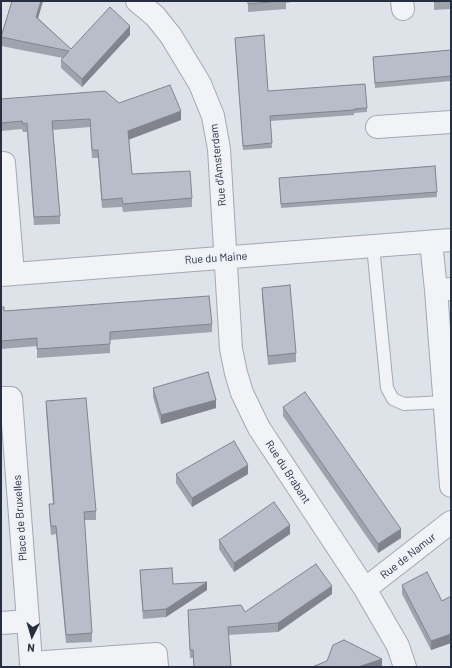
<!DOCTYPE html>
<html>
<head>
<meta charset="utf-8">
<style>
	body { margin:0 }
	#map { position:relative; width:452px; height:668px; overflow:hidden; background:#dee2e9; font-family:Barlow,sans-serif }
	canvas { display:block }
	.frame { position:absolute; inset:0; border:2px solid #262e41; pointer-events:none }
	.north { position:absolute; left:12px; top:616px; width:40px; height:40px; -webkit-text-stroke:3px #eef1f6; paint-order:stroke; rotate:185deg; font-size:11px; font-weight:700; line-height:16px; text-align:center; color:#262e41 }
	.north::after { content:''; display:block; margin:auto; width:14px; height:18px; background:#262e41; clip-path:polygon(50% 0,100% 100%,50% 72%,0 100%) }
</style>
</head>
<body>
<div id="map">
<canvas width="452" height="668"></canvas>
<div class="frame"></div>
<div class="north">N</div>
</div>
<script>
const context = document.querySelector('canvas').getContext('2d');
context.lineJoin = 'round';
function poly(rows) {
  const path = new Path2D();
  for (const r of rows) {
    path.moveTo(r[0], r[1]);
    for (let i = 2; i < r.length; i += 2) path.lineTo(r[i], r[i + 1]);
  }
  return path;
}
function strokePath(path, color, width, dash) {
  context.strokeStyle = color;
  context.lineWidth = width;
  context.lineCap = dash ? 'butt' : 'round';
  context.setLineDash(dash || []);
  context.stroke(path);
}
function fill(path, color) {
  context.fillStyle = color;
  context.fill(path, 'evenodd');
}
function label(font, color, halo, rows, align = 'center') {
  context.font = font + ' Barlow,sans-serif';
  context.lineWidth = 4;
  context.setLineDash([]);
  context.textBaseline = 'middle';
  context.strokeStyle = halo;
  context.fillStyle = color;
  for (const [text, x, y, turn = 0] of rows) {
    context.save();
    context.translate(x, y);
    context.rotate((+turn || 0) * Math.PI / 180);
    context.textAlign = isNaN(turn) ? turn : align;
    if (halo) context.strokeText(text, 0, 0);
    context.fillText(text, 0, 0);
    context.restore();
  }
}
const service = poly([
	[373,246,387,388,393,399,404,404,445,402]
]);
const minor = poly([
	[137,1,155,16,171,36,200,84,213,116,219,149,231,349,236,373,242,393,259,428,365,589,398,646,405,667],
	[402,1,403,9],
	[377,127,451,122],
	[4,163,13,274],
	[431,242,436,290,450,289],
	[1,275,451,240],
	[436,290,451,486],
	[1,398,11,398,28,621,1,623],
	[365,589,451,522],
	[28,621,31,663,156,654,157,667]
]);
strokePath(service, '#a3a8b3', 14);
strokePath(minor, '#a3a8b3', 24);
strokePath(service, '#f1f3f7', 12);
strokePath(minor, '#f1f3f7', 22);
fill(poly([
	[12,1,43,1,38,18,71,49,130,35,82,87,61,68,61,60,63,58,1,46,1,36],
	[248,1,297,1,286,3,286,9,248,12],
	[434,1,451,1,451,9,434,10],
	[235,38,268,91,367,108,367,112,354,113,354,115,270,121,272,148,243,150],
	[451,50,451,81,375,88,373,57],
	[1,99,119,103,181,120,129,139,132,174,192,198,192,207,123,212,122,207,102,208,98,158,92,158,90,127,53,130,60,216,60,224,34,225,27,132,23,132,22,129,1,131],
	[279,178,437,192,437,197,281,208],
	[262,288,296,353,296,362,268,365,262,296],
	[1,307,4,311,212,324,212,332,110,340,110,353,37,358,37,346,1,349],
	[153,388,216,408,161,424,153,397],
	[46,401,96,511,96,520,84,520,92,633,92,642,66,643,56,534,51,535,49,512,49,504,53,504,46,409],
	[283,407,401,538,378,553,283,416],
	[176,474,248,474,192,507,176,483],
	[290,534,234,572,219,549,219,540],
	[140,570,173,584,207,590,166,617,143,619,140,578],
	[402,585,442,601,451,596,451,643,431,650,402,594],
	[332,594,278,632,228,635,231,667,194,667,193,658,190,658,188,610,245,612]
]), '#9ea3ad');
fill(poly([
	[41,1,43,1,36,25,36,17],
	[130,26,130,35,82,87,82,79],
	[181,111,181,120,128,140,128,131],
	[216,400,216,408,161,424,161,415],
	[248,465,248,474,192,507,192,498],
	[290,525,290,534,234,572,234,563],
	[401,529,401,538,378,553,378,544],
	[207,582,207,590,166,617,166,609],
	[332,586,332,594,278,632,278,623],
	[451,634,451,643,431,650,431,641],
	[382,659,382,667,358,667]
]), '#81848d');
const building = poly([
	[12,1,41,1,36,17,71,49,110,7,130,26,82,79,61,60,69,51,1,37,12,1],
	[248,1,281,1,248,4,248,1],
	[434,1,451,1,434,2,434,1],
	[264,35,268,91,365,84,367,108,354,109,354,110,270,116,272,143,243,146,235,38,264,35],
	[451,50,451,76,375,83,373,57,451,50],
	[170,85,181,111,128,131,132,174,190,171,192,198,123,204,122,198,102,200,98,150,92,150,90,119,52,121,60,216,34,217,27,123,23,124,22,121,1,123,1,99,105,91,119,103,170,85],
	[435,166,437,192,281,204,279,178,435,166],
	[290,285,296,353,268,356,262,288,290,285],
	[209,296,212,324,110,332,110,344,37,349,37,338,1,341,1,307,4,307,4,311,209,296],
	[208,372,216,400,161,415,153,388,208,372],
	[305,392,401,529,378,544,283,407,305,392],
	[86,398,96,511,84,512,92,633,66,635,56,526,51,526,49,504,54,504,46,401,86,398],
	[234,441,248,465,192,498,176,474,234,441],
	[274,502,290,525,234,563,219,540,274,502],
	[316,564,332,586,278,623,228,627,231,667,194,667,193,650,190,650,188,610,241,605,245,612,316,564],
	[172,568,173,584,207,582,166,609,143,611,140,570,172,568],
	[427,572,442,601,451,596,451,634,431,641,402,585,427,572],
	[344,640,382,659,358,667,312,667,327,661,333,645,344,640]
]);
fill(building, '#b8bdc9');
strokePath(building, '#81848d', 1);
label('11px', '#262e41', '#eef1f6', [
	["Rue d'Amsterdam",218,165,-96],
	["Rue du Maine",216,258,-4],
	["Rue du Brabant",288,472,57],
	["Place de Bruxelles",20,518,-94],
	["Rue de Namur",408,556,-38]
]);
</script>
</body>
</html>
